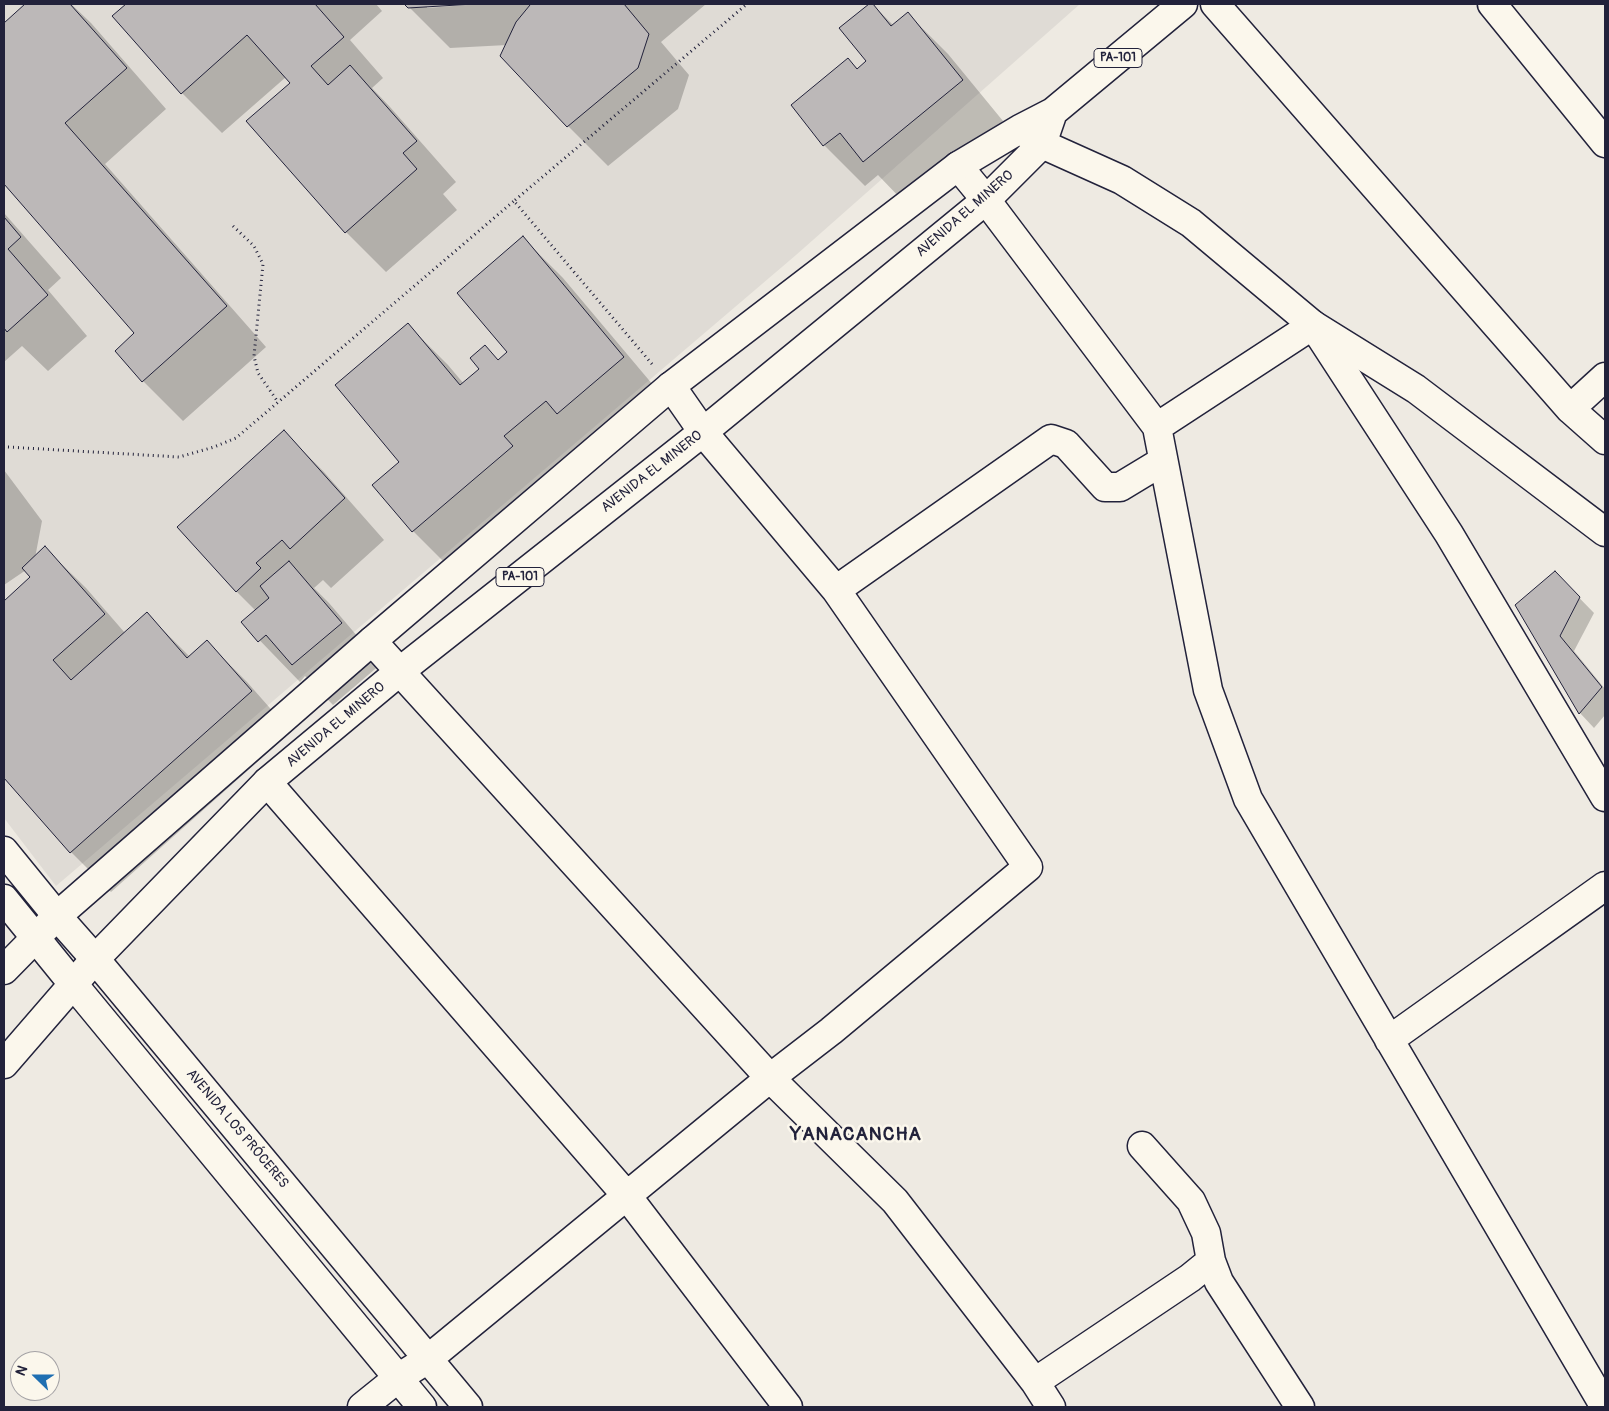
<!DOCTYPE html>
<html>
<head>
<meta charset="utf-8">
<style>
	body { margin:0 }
	#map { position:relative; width:1609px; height:1411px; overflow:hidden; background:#eeeae2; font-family:Pangolin,sans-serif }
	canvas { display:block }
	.frame { position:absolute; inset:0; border:5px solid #22223b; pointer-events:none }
	.north { position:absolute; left:10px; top:1351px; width:50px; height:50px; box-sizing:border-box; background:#fbf7ec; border:1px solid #a4a2a5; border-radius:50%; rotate:292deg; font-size:14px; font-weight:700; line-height:20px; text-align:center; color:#22223b }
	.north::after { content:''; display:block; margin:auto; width:18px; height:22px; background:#1f6fb2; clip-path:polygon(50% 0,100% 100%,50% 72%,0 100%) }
</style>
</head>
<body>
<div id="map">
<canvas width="1609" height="1411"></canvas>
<div class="frame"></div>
<div class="north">N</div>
</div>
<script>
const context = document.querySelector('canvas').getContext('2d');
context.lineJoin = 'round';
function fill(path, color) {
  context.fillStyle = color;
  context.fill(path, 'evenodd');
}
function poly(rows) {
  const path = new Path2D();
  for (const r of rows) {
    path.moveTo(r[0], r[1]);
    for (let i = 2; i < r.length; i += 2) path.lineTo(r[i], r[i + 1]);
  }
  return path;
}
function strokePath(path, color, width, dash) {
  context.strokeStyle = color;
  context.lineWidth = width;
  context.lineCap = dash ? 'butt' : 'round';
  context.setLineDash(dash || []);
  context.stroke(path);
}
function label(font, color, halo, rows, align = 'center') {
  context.font = font + ' Pangolin,sans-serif';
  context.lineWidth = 5;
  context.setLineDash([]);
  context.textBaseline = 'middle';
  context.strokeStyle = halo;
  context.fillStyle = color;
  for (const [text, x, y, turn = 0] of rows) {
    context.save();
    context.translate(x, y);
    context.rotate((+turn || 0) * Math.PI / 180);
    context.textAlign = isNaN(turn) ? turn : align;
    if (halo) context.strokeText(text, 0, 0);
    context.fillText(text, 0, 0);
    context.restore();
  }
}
fill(poly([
	[4,4,1080,4,796,255,56,886,4,818]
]), '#dfdbd5');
fill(poly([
	[27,4,71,4,91,23,166,109,105,164,266,347,183,421,143,381,116,351,136,333,4,183,4,25],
	[128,4,376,4,382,11,350,40,383,78,372,88,390,107,456,182,443,194,457,210,386,272,346,232,291,83,286,77,222,133,182,93,114,16],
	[406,4,460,4,427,6,427,8,480,4,706,4,661,42,689,75,678,109,608,166,568,126,507,45,450,48],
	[872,4,894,26,908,14,948,54,1003,121,904,202,878,175,865,186,824,145,792,105,848,60,858,69,868,62,840,28],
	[4,213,61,278,48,290,87,336,48,371,22,346,4,362],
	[523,238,563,278,664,398,453,571,413,531,401,462,408,325,448,365,464,384,499,361,509,353],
	[284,432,324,472,384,540,331,588,323,580,314,588,329,603,381,664,333,705,305,676,300,682,243,623,256,611,236,591],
	[4,470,42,521,35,558,45,548,86,588,125,633,147,614,190,657,207,642,247,682,291,732,111,892,71,852,4,776,4,602,32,578,26,570,4,585],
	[1555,573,1594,613,1574,651,1605,689,1605,715,1594,728,1580,713,1517,605]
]), '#0003');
const building = poly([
	[25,4,70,4,127,68,65,123,227,306,142,382,115,351,134,333,4,184,4,23,25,4],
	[126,4,315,4,344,37,311,66,328,85,350,65,417,141,403,153,417,169,345,233,246,121,290,83,247,35,181,94,112,16,126,4],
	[404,4,474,4,408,8,404,4],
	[529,4,624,4,649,34,638,68,567,127,500,56,516,22,530,5,529,4],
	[869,4,873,4,891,26,908,12,963,80,863,162,840,133,823,146,791,105,848,58,857,69,866,61,839,28,869,4],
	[4,217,21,237,8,249,48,295,7,332,4,328,4,217],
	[523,236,624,357,557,414,546,401,504,436,513,446,412,532,372,485,399,462,335,385,408,323,460,385,479,369,470,358,485,345,498,360,507,352,457,293,523,236],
	[284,430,345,498,290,549,282,540,256,563,261,568,236,592,177,527,284,430],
	[45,546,105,614,53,660,71,680,147,612,187,658,207,640,252,691,70,853,4,778,4,601,30,577,22,568,45,546],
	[289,561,342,623,292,665,266,635,258,642,241,622,269,598,260,586,289,561],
	[1555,571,1580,597,1560,636,1602,687,1579,714,1515,605,1555,571]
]);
fill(building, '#bcb8b8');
strokePath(building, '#22223b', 1);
const street = poly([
	[1215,4,1570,409,1605,440],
	[1492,4,1605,143],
	[958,166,986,200,1157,427,1208,690,1248,799,1605,1407],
	[1570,409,1605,377],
	[1157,427,1313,325,1449,534,1605,797],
	[836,590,1051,439,1066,444,1105,487,1120,487,1163,461],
	[372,641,770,1078,895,1201,1035,1382,1051,1407],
	[267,782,627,1196,788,1407],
	[95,959,468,1407],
	[73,984,422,1407],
	[1389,1040,1605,886],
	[1142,1146,1191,1201,1206,1233,1211,1261],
	[1035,1382,1190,1278,1211,1261,1219,1282,1300,1407],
	[362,1407,398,1378,428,1359,770,1078,831,1031,1028,867,836,590,703,432,671,386]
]);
const secondary = poly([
	[1023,131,1042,144,1122,180,1191,223,1313,325,1416,389,1605,532],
	[4,851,57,916,95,959],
	[4,899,73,984]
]);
const primary = poly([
	[4,970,57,916,372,641,671,386,958,166,1020,129,1053,112,1183,4],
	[4,1064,95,959,267,782,399,672,703,432,986,200,1042,144,1053,112]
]);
strokePath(street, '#22223b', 31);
strokePath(secondary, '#22223b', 31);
strokePath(primary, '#22223b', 31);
strokePath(poly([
	[233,226,254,246,263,264,254,356,258,373,278,402],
	[652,364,514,201,747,4],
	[8,447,179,457,214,447,236,438,514,201]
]), '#22223b', 3, [1, 4]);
strokePath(street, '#fbf7ec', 28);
strokePath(secondary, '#fbf7ec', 28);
strokePath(primary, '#fbf7ec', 28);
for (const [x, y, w] of [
	[1118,58,48],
	[520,577,48]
]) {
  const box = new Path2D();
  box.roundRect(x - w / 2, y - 9.5, w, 19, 4);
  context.fillStyle = '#fbf7ec';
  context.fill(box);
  strokePath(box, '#22223b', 1);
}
label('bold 12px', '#22223b', null, [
	["PA-101",1118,58],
	["PA-101",520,577]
]);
label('14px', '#22223b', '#fbf7ec', [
	["AVENIDA EL MINERO",965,214,-41],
	["AVENIDA EL MINERO",652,472,-38],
	["AVENIDA EL MINERO",336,725,-40],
	["AVENIDA LOS PRÓCERES",237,1129,50]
]);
context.letterSpacing = '1px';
label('bold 19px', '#22223b', '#fbf7ec', [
	["YANACANCHA",856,1135]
]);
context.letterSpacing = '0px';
</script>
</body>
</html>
